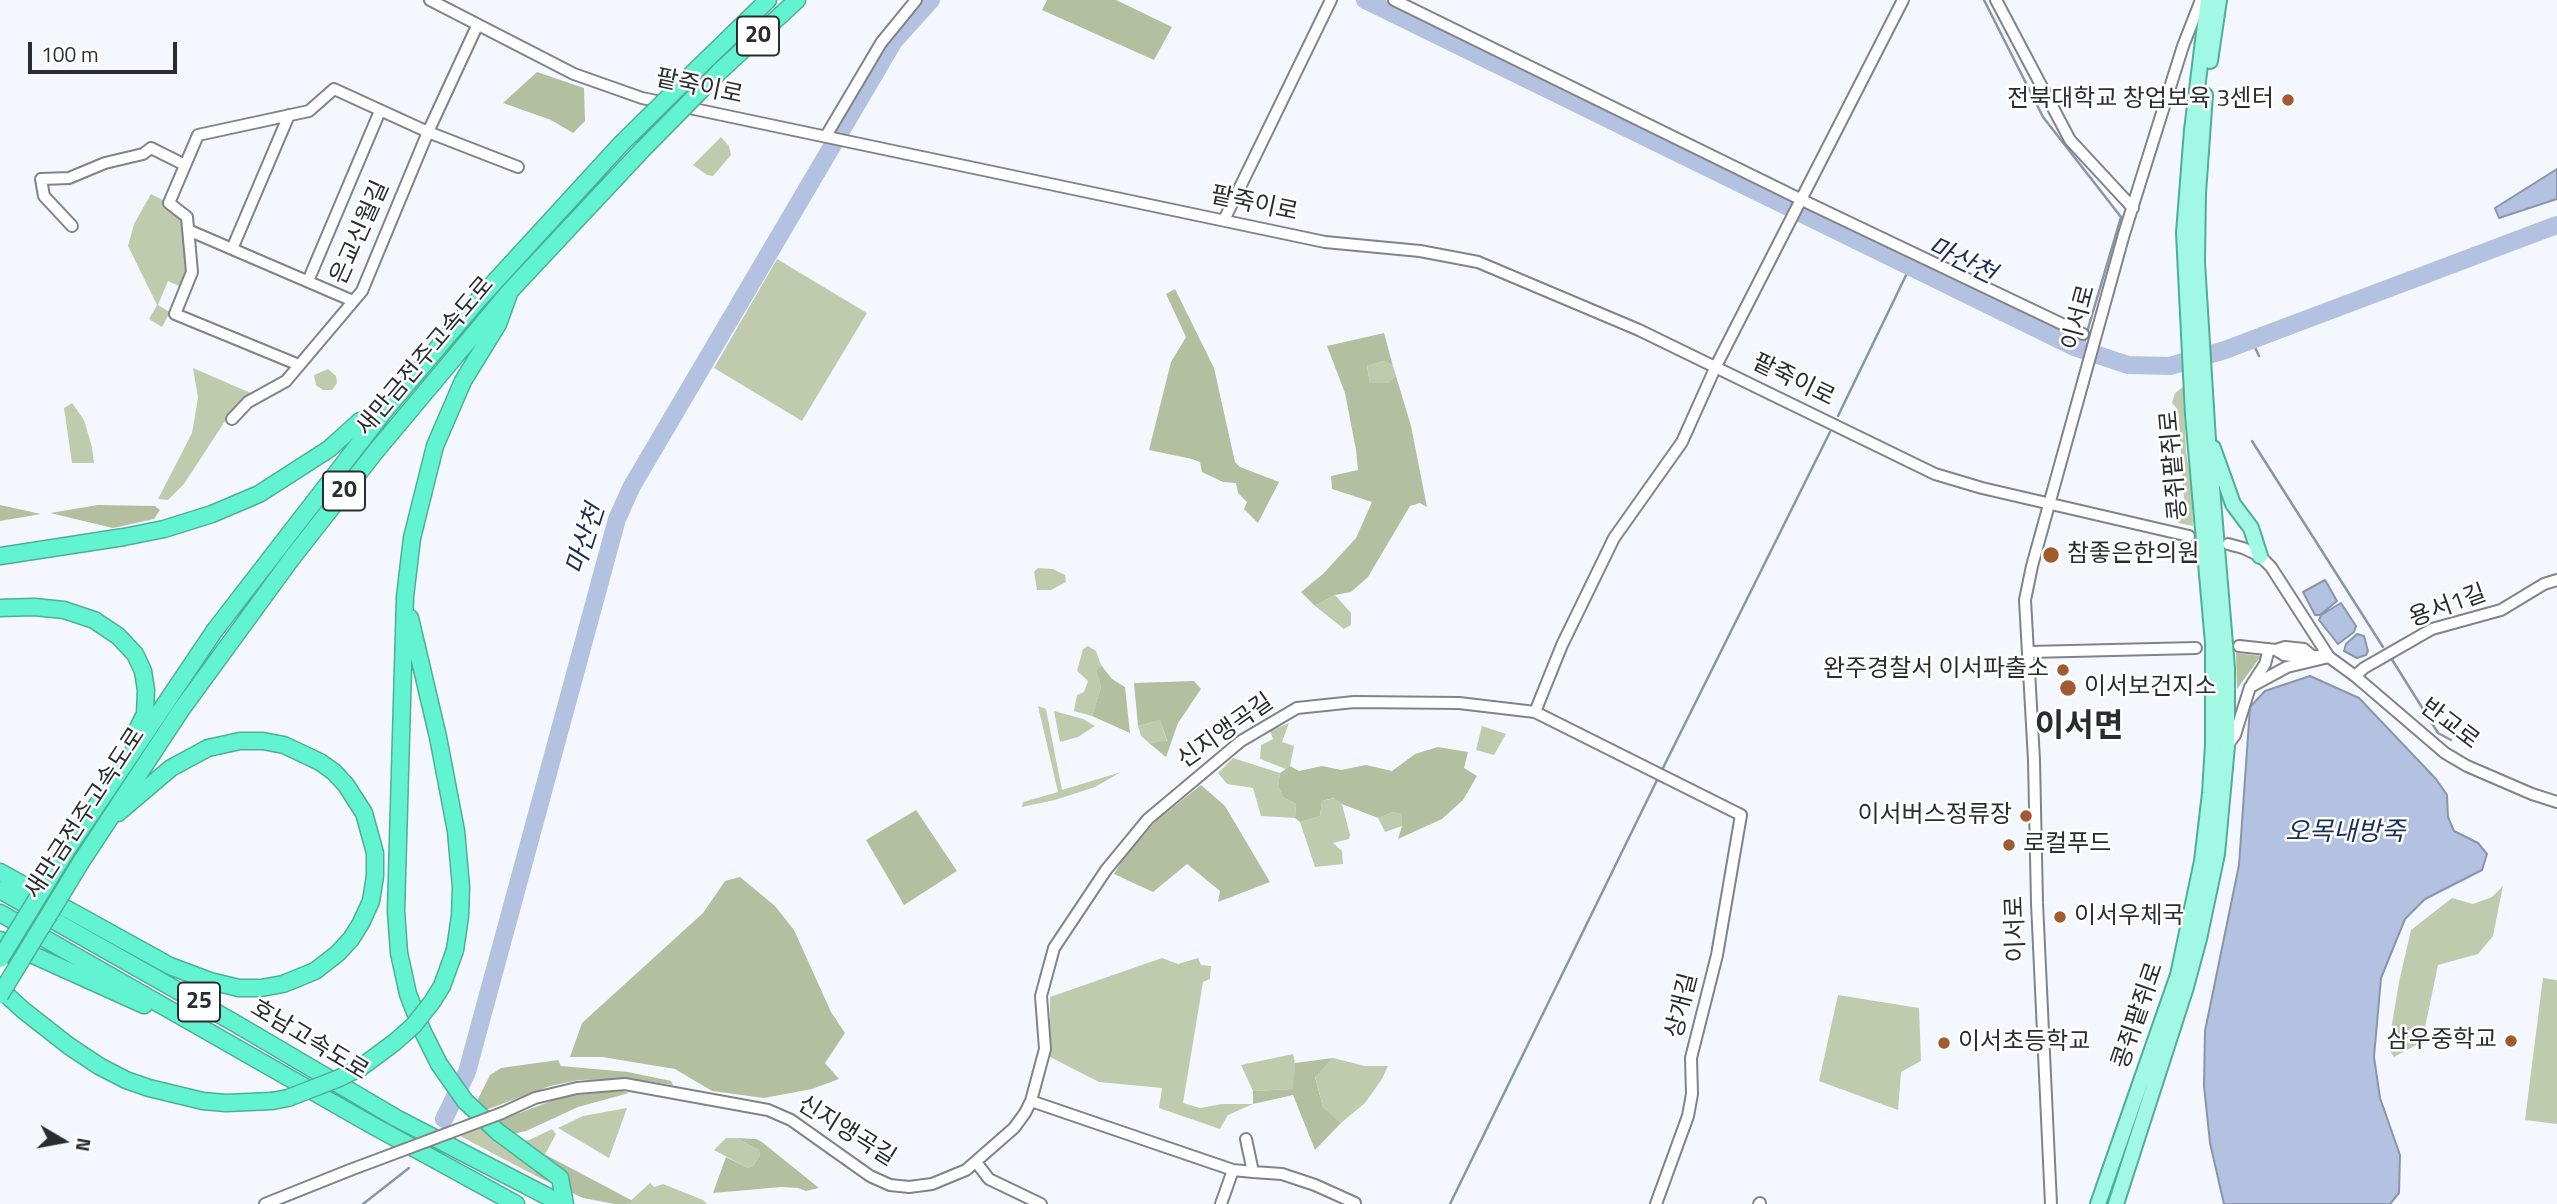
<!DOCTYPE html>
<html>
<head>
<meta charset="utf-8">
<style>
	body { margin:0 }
	#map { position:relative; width:2557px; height:1204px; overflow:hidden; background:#f4f8fe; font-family:"Titillium Web",sans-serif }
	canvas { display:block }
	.north { position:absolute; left:28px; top:1106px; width:70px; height:70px; -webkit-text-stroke:5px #fff; paint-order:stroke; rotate:100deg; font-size:19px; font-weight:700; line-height:28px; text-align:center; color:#2b2c2f }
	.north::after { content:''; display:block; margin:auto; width:24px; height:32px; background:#2b2c2f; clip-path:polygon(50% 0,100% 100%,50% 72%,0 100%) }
	.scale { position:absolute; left:28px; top:42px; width:149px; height:32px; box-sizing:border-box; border:4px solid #2b2c2f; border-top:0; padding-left:9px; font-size:21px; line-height:24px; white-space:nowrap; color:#2b2c2f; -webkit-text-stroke:5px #fff; paint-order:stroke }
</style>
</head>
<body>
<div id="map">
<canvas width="2557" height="1204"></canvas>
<div class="north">N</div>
<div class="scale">100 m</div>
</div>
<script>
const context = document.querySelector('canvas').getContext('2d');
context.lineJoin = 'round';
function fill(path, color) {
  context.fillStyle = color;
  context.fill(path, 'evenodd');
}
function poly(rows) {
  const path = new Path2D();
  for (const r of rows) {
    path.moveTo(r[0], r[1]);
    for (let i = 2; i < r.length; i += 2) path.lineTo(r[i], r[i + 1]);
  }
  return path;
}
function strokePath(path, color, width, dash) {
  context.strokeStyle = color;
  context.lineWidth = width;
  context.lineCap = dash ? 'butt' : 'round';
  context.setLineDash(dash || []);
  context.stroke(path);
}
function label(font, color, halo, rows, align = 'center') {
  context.font = font + ' "Titillium Web","Noto Sans KR",sans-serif';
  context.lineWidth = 5;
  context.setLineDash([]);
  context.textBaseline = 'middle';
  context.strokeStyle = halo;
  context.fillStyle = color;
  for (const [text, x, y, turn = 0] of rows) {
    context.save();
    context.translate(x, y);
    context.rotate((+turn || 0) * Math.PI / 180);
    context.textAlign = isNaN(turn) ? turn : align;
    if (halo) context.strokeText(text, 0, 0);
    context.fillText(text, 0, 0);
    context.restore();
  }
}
fill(poly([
	[721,137,729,146,731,155,713,176,707,175,693,165],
	[151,194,165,201,164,206,182,221,187,271,181,287,168,281,158,305,170,312,162,327,149,319,157,305,128,246,134,224],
	[777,259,867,313,802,421,714,368],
	[1384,361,1393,366,1396,376,1387,383,1370,383,1367,366],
	[193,368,253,394,243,399,231,412,184,484,168,500,158,499,192,433,198,398],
	[328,369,336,376,337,383,332,390,323,390,316,385,314,375],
	[2183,387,2186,451,2192,492,2193,526,2179,523,2175,518,2182,515,2184,499,2178,410,2172,403,2175,393],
	[72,403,84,420,92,447,94,463,72,463,64,408],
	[1038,568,1053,569,1065,575,1066,582,1051,590,1037,590,1034,572],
	[1335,595,1351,613,1351,625,1344,629,1315,606],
	[1088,646,1096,651,1101,665,1096,670,1101,687,1092,716,1074,711,1077,695,1084,692,1088,681,1077,671,1083,649],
	[1038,706,1046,709,1062,790,1121,772,1095,787,1055,800,1022,807,1023,802,1058,792],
	[1054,711,1083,719,1095,726,1078,737,1060,742],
	[1160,720,1167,742,1149,743,1141,736,1138,726],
	[1289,723,1282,742,1294,746,1290,766,1286,769,1260,759,1261,745,1273,739,1270,731],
	[1482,726,1506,734,1494,755,1476,750],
	[1233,758,1280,773,1278,786,1283,797,1296,804,1295,818,1261,816,1253,788,1227,784,1218,773],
	[1335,798,1342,804,1350,835,1349,839,1333,843,1342,851,1343,864,1315,867,1300,822,1320,816,1322,801],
	[1393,812,1402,814,1402,826,1385,832,1378,818],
	[2503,886,2493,936,2478,954,2438,965,2422,1042,2394,1057,2388,1048,2399,982,2411,930,2452,898,2473,904,2492,897],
	[1162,958,1178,964,1198,958,1201,965,1211,966,1210,979,1203,982,1183,1103,1200,1108,1222,1104,1253,1104,1228,1115,1220,1129,1159,1108,1162,1088,1099,1082,1050,1057,1050,997],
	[2543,978,2557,980,2557,1124,2525,1120],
	[1838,995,1919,1008,1921,1061,1901,1072,1898,1110,1819,1081],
	[1293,1054,1295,1063,1294,1089,1253,1091,1241,1065],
	[1333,1058,1365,1066,1388,1066,1382,1079,1365,1103,1341,1123,1323,1107,1315,1076],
	[627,1108,609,1158,558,1128,583,1116],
	[480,1128,510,1142,529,1140,552,1129,556,1134,534,1175,460,1136],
	[726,1138,736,1138,759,1150,760,1155,753,1166,748,1168,714,1150],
	[650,1183,654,1187,663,1184,703,1200,707,1204,627,1204]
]), '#c0cbae');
fill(poly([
	[1047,0,1116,0,1172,27,1154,60,1042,10],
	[537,72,584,88,585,121,573,133,551,120,503,103],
	[1175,289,1214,368,1235,462,1240,467,1279,482,1258,523,1244,509,1247,502,1238,493,1236,483,1223,482,1202,472,1200,462,1192,459,1149,450,1171,362,1186,337,1166,294],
	[1384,333,1393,366,1384,361,1367,366,1370,383,1387,383,1396,376,1411,426,1427,507,1420,503,1410,506,1368,577,1351,592,1335,595,1315,606,1301,592,1323,574,1356,538,1372,502,1332,489,1331,476,1358,470,1356,450,1345,393,1327,346],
	[0,505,41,514,0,521],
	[98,505,155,506,160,510,154,519,113,528,50,513],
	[2236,653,2261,656,2237,689],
	[1101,665,1112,679,1125,687,1130,733,1092,716,1101,687,1096,670],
	[1194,681,1201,689,1178,723,1166,757,1149,743,1167,741,1160,720,1138,726,1134,683],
	[1438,747,1468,752,1464,768,1477,776,1463,800,1442,819,1398,839,1402,826,1402,814,1393,812,1378,818,1342,804,1334,798,1322,801,1320,816,1300,822,1295,818,1296,804,1283,797,1278,786,1280,773,1290,766,1299,771,1322,766,1341,770,1366,765,1392,771,1415,754],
	[1201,785,1225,806,1270,882,1218,902,1220,891,1187,864,1153,892,1114,874,1123,859,1156,821],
	[916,810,957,871,904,905,866,840],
	[740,877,775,906,794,930,831,1012,845,1033,825,1063,839,1079,812,1089,764,1098,712,1091,675,1069,602,1057,570,1057,582,1023,703,913,725,881],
	[1333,1058,1315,1077,1323,1107,1341,1123,1315,1150,1293,1095,1253,1104,1253,1091,1293,1089,1295,1063],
	[558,1060,561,1066,628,1072,671,1081,673,1085,632,1079,579,1080,550,1086,475,1114,472,1111,490,1075,501,1068],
	[620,1090,629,1093,578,1107,526,1131,513,1134,495,1126,501,1120,562,1097],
	[736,1138,756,1139,762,1142,819,1188,806,1191,798,1188,782,1187,713,1193,726,1157,748,1168,753,1166,760,1155,759,1150],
	[546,1155,633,1201,627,1204,615,1204,583,1198,534,1175]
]), '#b3bf9f');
const water = poly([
	[2557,169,2557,199,2499,218,2495,208,2557,169],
	[2325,580,2337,601,2320,615,2315,615,2303,592,2325,580],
	[2341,603,2356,626,2354,632,2338,644,2319,620,2321,615,2341,603],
	[2357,634,2364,636,2368,651,2366,655,2357,658,2344,651,2346,644,2357,634],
	[2310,676,2359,698,2436,779,2447,795,2448,817,2454,831,2478,843,2487,854,2482,870,2425,899,2405,919,2381,978,2374,1057,2380,1098,2400,1155,2399,1193,2390,1204,2224,1204,2210,1143,2204,1086,2205,1031,2239,865,2250,707,2265,691,2310,676]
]);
fill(water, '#b2c2e0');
strokePath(water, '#8a95ab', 2);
strokePath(poly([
	[1984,0,2043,117,2121,217,2082,349],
	[2251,339,2259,356],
	[1838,416,1911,265],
	[2252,441,2383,647],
	[2391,658,2438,733,2451,740],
	[1662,770,1830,432],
	[363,1204,409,1168],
	[1450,1204,1659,776]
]), '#8a95ab', 2.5);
strokePath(poly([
	[1365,0,2074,347,2128,365,2170,366,2225,350,2557,225],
	[444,1119,467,1072,617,519,632,486,894,41,931,0]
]), '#b2c2e0', 18);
const minor = poly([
	[430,0,574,74,642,98,1325,242,1420,251,1478,262,1639,330,1935,474,1982,488,2189,536],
	[1394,0,1802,200,2083,334],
	[1996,0,2070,140,2133,208],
	[826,136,881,43,916,0],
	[1224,220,1331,0],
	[72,226,44,196,41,179,69,178,105,163,143,154,151,148,185,165],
	[188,230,353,301],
	[232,249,289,115],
	[308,281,380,111],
	[299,365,175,314,192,272,187,217,169,203,198,135,309,111,334,89,428,132,518,167],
	[232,419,248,402,286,381,362,291,428,132,477,26],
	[2228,544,2243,548,2260,556,2271,567,2329,657,2355,676,2445,753,2467,766,2532,794,2557,802],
	[2239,646,2276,650,2284,655,2300,657,2319,656],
	[2276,650,2285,647,2304,649,2311,655],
	[2029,652,2196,648],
	[2355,676,2364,668,2432,629,2501,610,2544,584,2557,580],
	[2252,684,2265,664,2269,649],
	[1535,712,1562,645,1614,538,1682,442,1716,366,1903,0],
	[2227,746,2235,735,2250,687,2287,667,2329,657],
	[1031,1101,1233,1170,1253,1172,1246,1139],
	[502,1113,535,1098,577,1088,625,1084,768,1110,791,1120,870,1176,890,1185,909,1187,932,1184,966,1170,1014,1128,1025,1113,1031,1101,1045,1049,1041,996,1054,948,1106,870,1148,819,1241,741,1297,708,1354,702,1459,703,1535,712,1741,815,1717,955,1691,1058,1692,1094,1688,1116,1656,1204],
	[976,1162,989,1179,1041,1204],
	[1253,1172,1282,1174,1315,1185,1355,1203],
	[265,1204,350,1170],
	[1221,1204,1233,1170],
	[1759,1204,1760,1203],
	[2051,1204,2037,903,2034,760,2025,600,2032,566,2124,234,2183,46,2201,0]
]);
const major = poly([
	[2210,61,2219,0],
	[2213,448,2233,504,2251,528,2260,556],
	[2098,1204,2178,975,2202,861,2210,793,2213,744,2213,643,2193,415,2184,233,2192,130,2208,0],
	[2116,1204,2186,987,2199,939,2217,854,2227,746,2227,668,2208,440,2197,262,2198,193,2205,95]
]);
const highway = poly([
	[699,67,768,0],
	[719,72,797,0],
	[510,291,498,324,463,381,435,446,412,538,405,597,396,911,399,953,408,994,422,1030,439,1064,465,1101,498,1132,560,1178,565,1204],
	[0,556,124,537,164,529,212,514,259,494,329,449,360,421,382,414],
	[0,608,34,607,64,610,94,620,118,636,135,654,143,671,146,690,145,714,137,730],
	[410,618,438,737,456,831,461,887,460,916,455,950],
	[68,848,215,630,382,414,478,300,621,144],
	[81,862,181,710,292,558,376,451,510,291,643,149],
	[0,872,170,966,210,981,239,988,261,988,283,984,315,971,337,954,351,939,361,923,371,901,375,876,375,853,364,813,346,785,334,772,320,762,284,745,263,741,240,741,208,748,171,768,118,813],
	[0,890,233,1022,396,1118,562,1204],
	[0,913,370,1124,516,1204],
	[0,940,144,1005],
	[0,989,23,1010,69,1046,99,1066,126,1080,149,1088,203,1101,226,1103,272,1101]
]);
strokePath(minor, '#808389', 14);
strokePath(major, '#4fae98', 18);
strokePath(highway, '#4fae98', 19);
strokePath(minor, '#fff', 10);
strokePath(major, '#a1f8e3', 14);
strokePath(highway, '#62f4d1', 16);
const minorBridge = poly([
	[350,1170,502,1113]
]);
const highwayBridge = poly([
	[621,144,699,67],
	[643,149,719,72],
	[0,959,68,848],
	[0,995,81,862],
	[272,1101,288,1098,337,1079,360,1068,395,1042,414,1025,432,1002,442,986,455,950]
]);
strokePath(minorBridge, '#808389', 14, []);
strokePath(highwayBridge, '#4fae98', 19, []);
strokePath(minorBridge, '#fff', 10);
strokePath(highwayBridge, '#62f4d1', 16);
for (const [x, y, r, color] of [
	[2288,100,7,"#a15b30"],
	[2051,555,9,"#a15b30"],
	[2063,670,7,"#a15b30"],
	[2068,688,9,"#a15b30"],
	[2026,816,7,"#a15b30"],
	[2009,845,7,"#a15b30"],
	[2060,917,7,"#a15b30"],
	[2511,1041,7,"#a15b30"],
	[1944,1043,7,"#a15b30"]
]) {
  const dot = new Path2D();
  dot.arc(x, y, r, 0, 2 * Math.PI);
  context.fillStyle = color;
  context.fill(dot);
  strokePath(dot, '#fff', 2.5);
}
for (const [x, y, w] of [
	[758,36,42],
	[344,491,42],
	[199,1002,42]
]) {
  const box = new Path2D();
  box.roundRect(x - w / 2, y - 19.5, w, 39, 5);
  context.fillStyle = '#fff';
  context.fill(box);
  strokePath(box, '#2b2c2f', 2);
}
label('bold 23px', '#2b2c2f', null, [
	["20",758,36],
	["20",344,491],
	["25",199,1002]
]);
label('24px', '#2b2c2f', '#fff', [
	["팥죽이로",699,88,12],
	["팥죽이로",1254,205,12],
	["은교신월길",361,233,-66],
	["이서로",2080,318,-75],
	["새만금전주고속도로",426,357,-50],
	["팥죽이로",1793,381,26],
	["콩쥐팥쥐로",2175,465,-95],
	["용서1길",2448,607,-20],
	["반교로",2449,725,37],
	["신지앵곡길",1226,732,-35],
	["새만금전주고속도로",86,814,-57],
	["이서로",2017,929,-92],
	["상개길",1683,1006,-76],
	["콩쥐팥쥐로",2139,1016,-71],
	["호남고속도로",309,1041,31],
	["신지앵곡길",846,1132,32]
]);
label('24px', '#2b2c2f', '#fff', [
	["전북대학교 창업보육 3센터",2274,100,"right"],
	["참좋은한의원",2067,555],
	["완주경찰서 이서파출소",2049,670,"right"],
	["이서보건지소",2084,688],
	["이서버스정류장",2012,816,"right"],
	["로컬푸드",2023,845],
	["이서우체국",2074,917],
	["삼우중학교",2497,1041,"right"],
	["이서초등학교",1958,1043]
], 'left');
label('italic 26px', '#1b2e56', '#fff', [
	["마산천",1961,262,26],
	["마산천",587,540,-72],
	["오목내방죽",2345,834]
]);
label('bold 32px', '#2b2c2f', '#fff', [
	["이서면",2079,728]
]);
</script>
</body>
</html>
